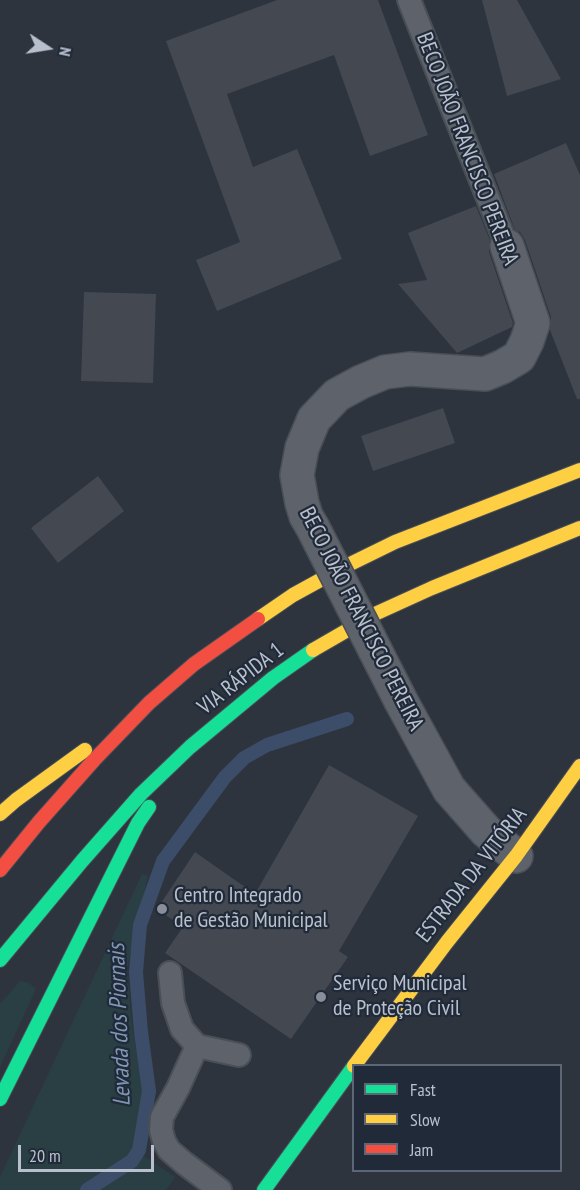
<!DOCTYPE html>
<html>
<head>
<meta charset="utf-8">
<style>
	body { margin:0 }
	#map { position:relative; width:580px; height:1190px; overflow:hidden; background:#2d343e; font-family:"PT Sans Narrow",sans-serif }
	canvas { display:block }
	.legend { position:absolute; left:352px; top:1064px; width:210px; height:108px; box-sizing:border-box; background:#202a39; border:2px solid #5d6674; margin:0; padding:8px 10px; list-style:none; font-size:18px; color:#b9c0cd }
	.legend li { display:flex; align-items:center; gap:12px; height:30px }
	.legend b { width:30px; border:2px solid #5d6674 }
	.north { position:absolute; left:18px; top:18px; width:60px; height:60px; -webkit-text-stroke:4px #202a39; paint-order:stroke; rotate:102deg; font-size:16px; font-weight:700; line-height:24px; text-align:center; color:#b9c0cd }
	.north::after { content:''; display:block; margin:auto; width:21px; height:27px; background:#b9c0cd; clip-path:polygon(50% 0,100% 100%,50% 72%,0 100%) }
	.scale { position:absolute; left:18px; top:1145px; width:136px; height:27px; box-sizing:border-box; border:3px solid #b9c0cd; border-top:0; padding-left:8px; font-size:18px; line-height:21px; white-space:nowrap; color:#b9c0cd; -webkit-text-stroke:4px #202a39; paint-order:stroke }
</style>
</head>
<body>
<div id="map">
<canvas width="580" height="1190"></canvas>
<ul class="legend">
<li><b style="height:8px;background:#16e098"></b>Fast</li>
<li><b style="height:8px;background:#ffcf43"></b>Slow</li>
<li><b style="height:8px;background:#f24e42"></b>Jam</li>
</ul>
<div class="north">N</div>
<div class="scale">20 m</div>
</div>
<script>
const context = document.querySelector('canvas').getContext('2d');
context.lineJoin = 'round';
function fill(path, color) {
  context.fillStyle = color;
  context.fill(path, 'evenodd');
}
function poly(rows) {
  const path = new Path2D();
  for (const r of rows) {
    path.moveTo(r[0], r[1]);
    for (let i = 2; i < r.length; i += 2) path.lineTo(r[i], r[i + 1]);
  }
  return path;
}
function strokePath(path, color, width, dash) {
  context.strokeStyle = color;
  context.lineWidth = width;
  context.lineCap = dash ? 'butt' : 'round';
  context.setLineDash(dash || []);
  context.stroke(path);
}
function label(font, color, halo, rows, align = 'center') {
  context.font = font + ' "PT Sans Narrow",sans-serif';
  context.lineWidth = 4.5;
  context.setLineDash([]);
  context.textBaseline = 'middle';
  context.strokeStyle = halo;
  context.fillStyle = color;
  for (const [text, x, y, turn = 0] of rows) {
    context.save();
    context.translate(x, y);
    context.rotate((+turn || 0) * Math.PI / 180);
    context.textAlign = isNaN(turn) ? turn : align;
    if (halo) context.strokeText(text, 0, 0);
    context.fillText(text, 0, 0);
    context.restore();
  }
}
fill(poly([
	[142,874,148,876,127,968,132,1027,144,1092,139,1153,175,1177,166,1190,0,1190,0,1177],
	[20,981,29,983,36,989,0,1067,0,1004]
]), '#2a3f44');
strokePath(poly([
	[87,1190,132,1161,139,1150,149,1091,141,1032,136,972,140,925,163,861,225,777,244,758,267,745,347,719]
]), '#3c4d69', 14);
fill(poly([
	[277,0,378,0,428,135,370,156,334,55,227,94,253,167,297,149,342,259,217,311,196,260,240,242,166,41],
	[482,0,517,0,561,79,507,96],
	[566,143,580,175,580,399,577,399,550,330,551,317,525,240,520,232,515,230,494,174],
	[476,206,490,240,489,243,489,252,513,323,512,327,457,353,398,284,427,280,408,233],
	[84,292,156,294,153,383,81,381],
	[443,408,455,443,373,471,361,436],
	[98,476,124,511,58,563,31,528],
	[329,765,418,816,339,951,348,957,291,1039,165,953,183,927,157,909,195,852,255,894]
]), '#434851');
const lane = poly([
	[409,0,507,246],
	[170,973,173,1003,182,1029,197,1046,239,1055],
	[197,1046,178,1088,162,1117,161,1130,164,1141,169,1150,184,1163,220,1190]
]);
const street = poly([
	[313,528,306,516,302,503,297,475,302,448,314,419,337,395,361,382,385,372,410,369,485,374,502,367,519,357,527,341,533,323,507,246],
	[401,701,449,789,486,831,516,856]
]);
const fast = poly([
	[0,960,82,861,141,794,190,747,273,678,313,650],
	[0,1099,138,823,149,807],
	[264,1190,354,1066]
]);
const slow = poly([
	[258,619,293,595,344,567,395,542,580,470],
	[313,650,377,613,432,588,580,528],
	[0,814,16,800,85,750],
	[354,1066,447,942,516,856,580,766]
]);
const jam = poly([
	[0,870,39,822,94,760,149,703,194,664,258,619]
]);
strokePath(lane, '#4a4f56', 26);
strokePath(street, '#4a4f56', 36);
strokePath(fast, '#4a4f56', 16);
strokePath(slow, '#4a4f56', 16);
strokePath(jam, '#4a4f56', 16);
strokePath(lane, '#5e626a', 22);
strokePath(street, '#5e626a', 33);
strokePath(fast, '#16e098', 14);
strokePath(slow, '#ffcf43', 14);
strokePath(jam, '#f24e42', 14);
const streetBridge = poly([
	[313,528,401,701]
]);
strokePath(streetBridge, '#4a4f56', 36, []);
strokePath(streetBridge, '#5e626a', 33);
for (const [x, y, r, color] of [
	[162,909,6,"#888f9b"],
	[321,997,6,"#888f9b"]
]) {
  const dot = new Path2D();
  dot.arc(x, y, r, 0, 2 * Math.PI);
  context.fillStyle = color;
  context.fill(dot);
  strokePath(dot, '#202a39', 2);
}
label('22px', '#b9c0cd', '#202a39', [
	["BECO JOÃO FRANCISCO PEREIRA",467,149,69],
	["BECO JOÃO FRANCISCO PEREIRA",361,619,63],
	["VIA RÁPIDA 1",241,679,-38],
	["ESTRADA DA VITÓRIA",472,875,-52]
]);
label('22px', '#b9c0cd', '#202a39', [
	["Centro Integrado",174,896],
	["de Gestão Municipal",174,921],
	["Serviço Municipal",333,984],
	["de Proteção Civil",333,1009]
], 'left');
label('italic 24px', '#8096b4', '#202a39', [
	["Levada dos Piornais",120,1025,-92]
]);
</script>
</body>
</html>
